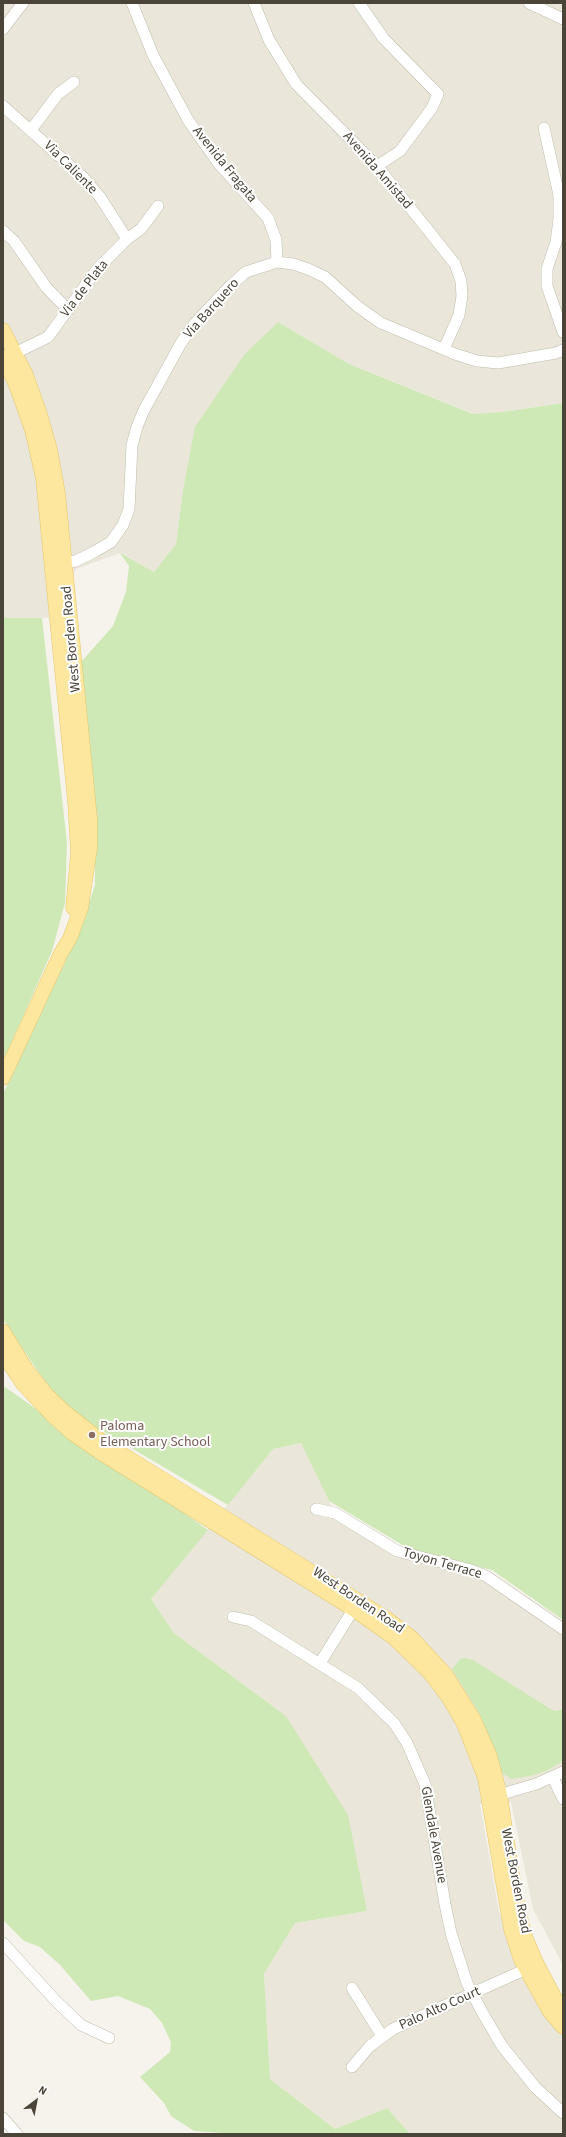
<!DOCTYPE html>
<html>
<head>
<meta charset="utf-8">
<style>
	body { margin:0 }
	#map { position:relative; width:566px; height:2137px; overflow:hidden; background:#f6f3ec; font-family:"Source Sans 3",sans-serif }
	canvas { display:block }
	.frame { position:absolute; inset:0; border:4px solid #4b4539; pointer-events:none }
	.north { position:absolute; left:16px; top:2081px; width:40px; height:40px; -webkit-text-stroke:3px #fff; paint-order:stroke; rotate:32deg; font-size:11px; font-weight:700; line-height:16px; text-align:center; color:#4b4539 }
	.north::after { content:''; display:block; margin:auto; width:14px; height:18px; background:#4b4539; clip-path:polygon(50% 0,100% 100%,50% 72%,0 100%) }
</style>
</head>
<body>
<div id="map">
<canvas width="566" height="2137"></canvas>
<div class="frame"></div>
<div class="north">N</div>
</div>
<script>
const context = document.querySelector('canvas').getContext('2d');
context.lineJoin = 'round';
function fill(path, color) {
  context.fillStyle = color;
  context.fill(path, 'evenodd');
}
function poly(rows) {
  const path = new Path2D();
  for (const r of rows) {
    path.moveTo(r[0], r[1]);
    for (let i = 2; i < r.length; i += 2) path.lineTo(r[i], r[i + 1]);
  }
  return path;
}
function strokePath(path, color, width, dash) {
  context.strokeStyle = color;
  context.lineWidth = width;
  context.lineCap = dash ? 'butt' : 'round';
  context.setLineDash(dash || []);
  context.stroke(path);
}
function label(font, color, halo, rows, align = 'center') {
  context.font = font + ' "Source Sans 3",sans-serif';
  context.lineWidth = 4;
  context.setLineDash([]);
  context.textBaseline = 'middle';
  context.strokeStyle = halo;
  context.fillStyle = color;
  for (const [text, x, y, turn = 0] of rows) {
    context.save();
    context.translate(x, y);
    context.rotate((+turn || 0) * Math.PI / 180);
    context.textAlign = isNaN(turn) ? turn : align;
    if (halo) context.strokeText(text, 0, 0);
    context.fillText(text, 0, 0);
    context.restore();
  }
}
fill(poly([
	[3,3,563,3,563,403,503,412,474,414,349,364,278,322,196,426,183,490,176,544,154,572,120,553,76,569,57,617,3,620],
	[301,1443,335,1513,389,1547,471,1570,563,1629,563,1965,533,1909,511,1802,480,1804,499,1912,559,2032,563,2035,563,2134,410,2134,387,2108,335,2129,270,2079,264,1974,295,1923,367,1911,286,1716,174,1633,151,1599,273,1449]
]), '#eae6da');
fill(poly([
	[278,322,349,364,473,414,503,412,563,403,563,1620,492,1570,409,1549,329,1501,301,1443,273,1449,228,1505,87,1422,51,1391,3,1319,3,1094,80,930,95,885,95,808,81,662,113,626,126,592,129,566,120,553,154,572,176,544,183,490,195,427,244,355],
	[3,618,42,618,67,843,65,903,52,951,3,1062],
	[5,1387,208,1530,151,1599,174,1633,286,1716,348,1815,367,1911,295,1923,264,1974,270,2079,335,2129,387,2108,410,2134,239,2134,194,2131,171,2116,164,2103,140,2077,170,2052,171,2042,162,2023,150,2009,118,1996,91,2001,60,1965,40,1947,24,1941,3,1920,3,1388],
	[466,1658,473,1660,552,1710,557,1711,563,1709,563,1761,546,1771,534,1775,512,1779,502,1773,490,1738,479,1713,452,1669,460,1659]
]), '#cfe9b6');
const minor = poly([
	[132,3,153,55,188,120,219,164,268,218,276,240,277,262],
	[254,3,269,40,296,84,377,166,455,264,461,281,462,296,459,315,444,349],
	[359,3,384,39,438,94,432,108,400,151,377,166],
	[529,3,563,19],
	[3,29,23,3],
	[3,106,83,177,100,197,127,239],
	[544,128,559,195,559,220,556,242,547,269,547,286,563,332],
	[31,130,58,94,74,82],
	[3,231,14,241,46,287,68,310],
	[9,356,48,337,98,268,127,239,141,229,158,206],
	[57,564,76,561,94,552,111,542,123,525,129,509,132,445,137,427,144,410,181,343,195,323,231,285,246,272,277,262,293,264,308,269,325,277,357,306,381,323,455,354,477,361,498,363,556,353,563,350],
	[316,1509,335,1513,397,1551,471,1570,486,1576,563,1629],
	[233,1617,251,1621,358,1688,394,1723,407,1743,425,1784,445,1904,451,1933,467,1983,482,2012,502,2046,535,2087,563,2113],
	[320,1663,358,1602],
	[553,1778,563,1799],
	[492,1797,536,1784,563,1772],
	[3,1943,56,2001,81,2025,109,2038],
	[352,1988,382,2036],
	[352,2067,370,2046,393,2029,533,1966],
	[3,2118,17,2134]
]);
const major = poly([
	[3,330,26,375,39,411,50,449,58,493,90,819,90,848,81,908,70,938,61,953,3,1078],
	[3,357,16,385,32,430,43,478,75,802,78,853,73,908],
	[3,1331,26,1369,47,1395,66,1413,103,1442,386,1618,412,1638,446,1675,474,1720,490,1756,500,1795,515,1893,524,1934,537,1964,556,2000,563,2010],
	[3,1354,23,1384,52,1415,72,1433,101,1453,353,1609,393,1637,431,1674,449,1698,464,1724,485,1778,511,1929,521,1960,550,2012,563,2027]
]);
strokePath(minor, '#c2bcae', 12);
strokePath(major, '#e4c66c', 15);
strokePath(minor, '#fff', 11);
strokePath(major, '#fde79e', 14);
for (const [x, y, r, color] of [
	[92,1435,4,"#8d6e63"]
]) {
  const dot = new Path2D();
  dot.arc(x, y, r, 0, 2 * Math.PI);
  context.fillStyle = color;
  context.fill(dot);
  strokePath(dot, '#fff', 1.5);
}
label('14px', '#4b4539', '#fff', [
	["Avenida Fragata",224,165,51],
	["Via Caliente",70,168,45],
	["Avenida Amistad",377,171,49],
	["Via de Plata",85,289,-52],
	["Via Barquero",212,309,-48],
	["West Borden Road",72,639,-95],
	["Toyon Terrace",442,1564,16],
	["West Borden Road",358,1601,34],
	["Glendale Avenue",433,1835,80],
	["West Borden Road",515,1881,79],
	["Palo Alto Court",440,2009,-24]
]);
label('14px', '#785e54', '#fff', [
	["Paloma",100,1427],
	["Elementary School",100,1443]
], 'left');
</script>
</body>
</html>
